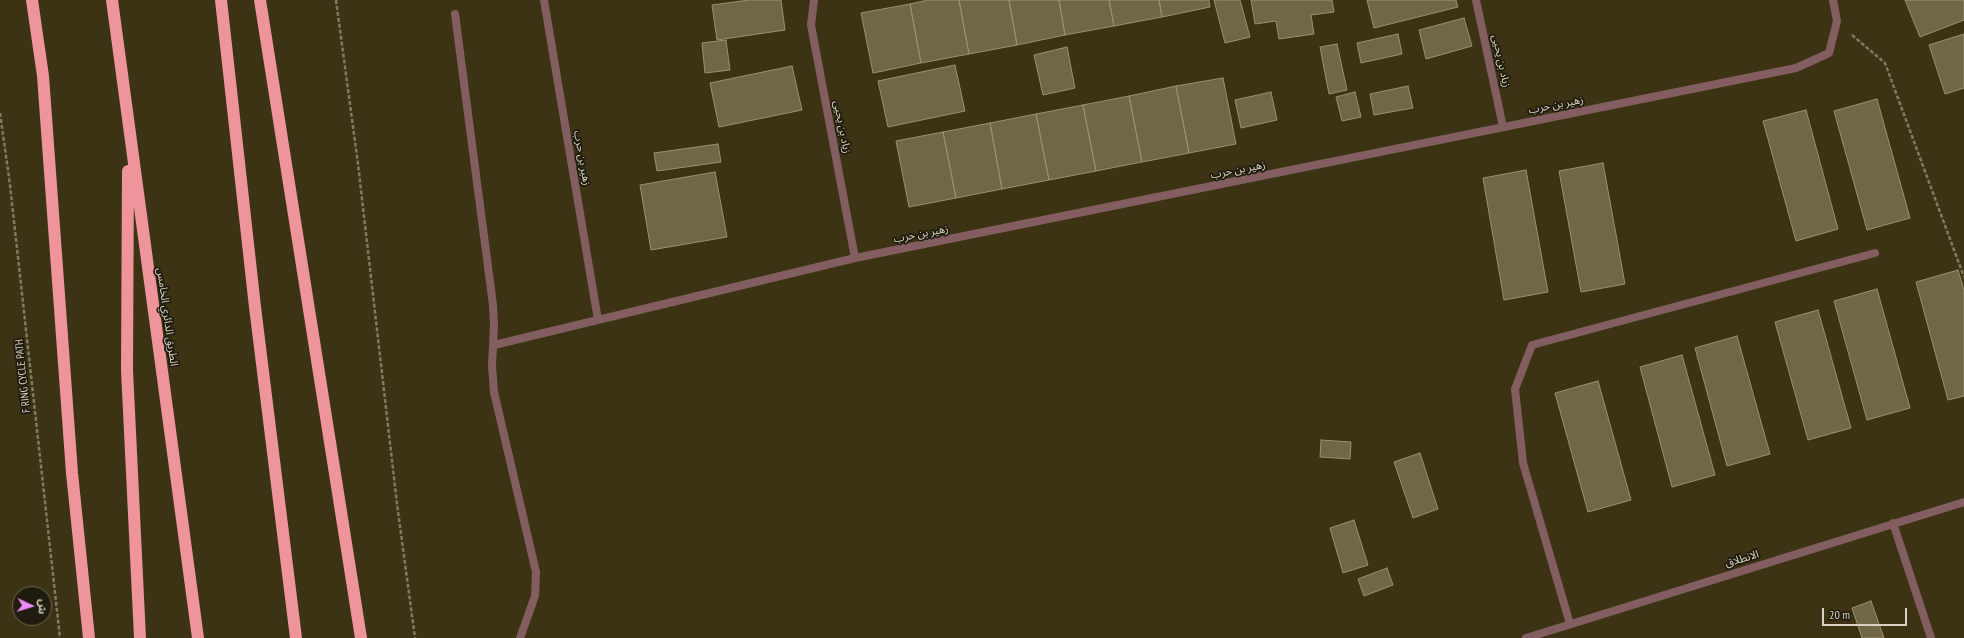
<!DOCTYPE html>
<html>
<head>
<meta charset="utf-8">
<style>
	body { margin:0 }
	#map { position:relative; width:1964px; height:638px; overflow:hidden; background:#3c3315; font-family:"PT Sans Narrow","Noto Sans Arabic",sans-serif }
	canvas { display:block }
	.north { position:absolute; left:12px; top:586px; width:40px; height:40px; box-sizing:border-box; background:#1f1b0e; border:1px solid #696456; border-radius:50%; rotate:94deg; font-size:11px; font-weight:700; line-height:16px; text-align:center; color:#d7d2c1 }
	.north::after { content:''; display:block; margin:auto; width:14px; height:18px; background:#ec8cfa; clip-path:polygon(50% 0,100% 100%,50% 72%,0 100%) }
	.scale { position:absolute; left:1822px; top:608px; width:85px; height:18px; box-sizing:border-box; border:2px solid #d7d2c1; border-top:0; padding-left:5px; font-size:12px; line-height:14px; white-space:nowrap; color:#d7d2c1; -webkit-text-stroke:3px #1f1b0e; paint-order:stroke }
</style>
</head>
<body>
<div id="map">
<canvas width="1964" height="638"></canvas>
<div class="north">ش</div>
<div class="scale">20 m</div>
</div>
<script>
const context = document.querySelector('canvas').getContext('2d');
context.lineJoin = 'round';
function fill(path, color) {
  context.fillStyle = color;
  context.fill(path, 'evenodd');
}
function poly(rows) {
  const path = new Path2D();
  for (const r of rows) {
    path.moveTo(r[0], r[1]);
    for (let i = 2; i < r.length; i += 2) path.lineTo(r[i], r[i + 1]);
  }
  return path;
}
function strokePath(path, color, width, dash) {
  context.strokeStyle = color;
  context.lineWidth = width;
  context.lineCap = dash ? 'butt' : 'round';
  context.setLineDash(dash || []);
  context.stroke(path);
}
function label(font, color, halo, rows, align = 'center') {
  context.font = font + ' "PT Sans Narrow","Noto Sans Arabic",sans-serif';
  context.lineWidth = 3.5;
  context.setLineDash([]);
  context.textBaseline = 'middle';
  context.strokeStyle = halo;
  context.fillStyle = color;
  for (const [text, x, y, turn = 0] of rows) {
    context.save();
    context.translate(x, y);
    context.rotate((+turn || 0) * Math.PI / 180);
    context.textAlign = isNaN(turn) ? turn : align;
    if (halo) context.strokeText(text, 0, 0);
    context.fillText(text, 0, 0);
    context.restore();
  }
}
const building = poly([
	[749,0,781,0,785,30,717,40,712,5,749,0],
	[928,0,959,0,969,54,921,63,910,4,928,0],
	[959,0,1009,0,1017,45,969,54,959,0],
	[1009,0,1059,0,1065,35,1017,45,1009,0],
	[1059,0,1109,0,1114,26,1065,35,1059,0],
	[1109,0,1159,0,1162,17,1114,26,1109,0],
	[1159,0,1209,0,1210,7,1162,17,1159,0],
	[1214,0,1240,0,1250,37,1225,43,1214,0],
	[1251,0,1332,0,1334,12,1311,15,1314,34,1279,39,1276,21,1255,24,1251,0],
	[1367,0,1456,0,1458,7,1374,28,1367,0],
	[1905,0,1964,0,1964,20,1920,37,1905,0],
	[910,4,921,63,873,73,861,13,910,4],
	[1464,18,1472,46,1426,59,1419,30,1464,18],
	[1398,34,1402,54,1361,63,1357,43,1398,34],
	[1964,34,1964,88,1945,94,1929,45,1964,34],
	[726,40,730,70,705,73,702,43,726,40],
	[1337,44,1347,90,1329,94,1320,47,1337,44],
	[1067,47,1075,88,1043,95,1034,55,1067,47],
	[955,65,965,111,888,127,878,81,955,65],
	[792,66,802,110,719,127,710,83,792,66],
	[1223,78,1236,144,1189,153,1176,86,1223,78],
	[1176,86,1189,153,1142,162,1129,96,1176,86],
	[1408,86,1413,108,1374,115,1370,94,1408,86],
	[1271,92,1277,120,1241,128,1235,100,1271,92],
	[1355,92,1361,117,1342,121,1336,97,1355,92],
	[1129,96,1142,162,1096,171,1083,105,1129,96],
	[1877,99,1910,218,1867,230,1834,111,1877,99],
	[1083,105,1096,171,1049,180,1036,114,1083,105],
	[1806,110,1838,229,1796,241,1763,121,1806,110],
	[1036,114,1049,180,1002,189,990,123,1036,114],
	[990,123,1002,189,956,198,943,132,990,123],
	[943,132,956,198,909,207,896,141,943,132],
	[718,144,721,162,657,171,654,153,718,144],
	[1603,163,1625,284,1581,292,1559,171,1603,163],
	[1526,170,1548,292,1504,300,1483,178,1526,170],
	[715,172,727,237,651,250,640,185,715,172],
	[1958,270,1964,290,1964,396,1948,400,1916,282,1958,270],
	[1877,289,1910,408,1867,420,1834,301,1877,289],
	[1818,310,1851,428,1808,440,1775,322,1818,310],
	[1737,336,1770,454,1727,466,1695,348,1737,336],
	[1682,355,1715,475,1672,487,1640,367,1682,355],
	[1598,381,1631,500,1588,512,1555,393,1598,381],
	[1321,440,1351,442,1350,459,1320,457,1321,440],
	[1420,453,1438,509,1413,518,1394,462,1420,453],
	[1354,520,1368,565,1343,573,1330,528,1354,520],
	[1387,568,1393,585,1364,596,1358,579,1387,568],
	[1871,601,1884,638,1862,638,1852,608,1871,601]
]);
fill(building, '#706747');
strokePath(building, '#9a916f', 1);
strokePath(poly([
	[336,0,358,164,397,504,415,638],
	[1852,35,1885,63,1964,277],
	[0,113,10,185,60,638]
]), '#817961', 2.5, [4, 2]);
strokePath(poly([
	[455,14,493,305,494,326,492,365,494,392,536,572,535,596,520,638],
	[1570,624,1523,463,1515,389,1532,345,1875,253]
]), '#835e60', 8);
strokePath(poly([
	[544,0,598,320],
	[814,0,811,25,855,258],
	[1476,0,1503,127],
	[494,345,855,258,1796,68,1829,53,1837,21,1833,0],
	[1893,523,1931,638],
	[1526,638,1964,502]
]), '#835e60', 8);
strokePath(poly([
	[32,0,43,76,72,473,89,638],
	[112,0,198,638],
	[221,0,255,307,296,638],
	[260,0,361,638],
	[128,171,127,370,140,638]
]), '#ee949b', 12);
label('11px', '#d7d2c1', '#1f1b0e', [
	["زياد بن يحيى",1501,61,78],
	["زهير بن حرب",1556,105,-11],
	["زياد بن يحيى",842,127,79],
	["زهير بن حرب",582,158,80],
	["زهير بن حرب",1238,170,-11],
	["زهير بن حرب",921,234,-11],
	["الطريق الدائري الخامس",167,317,82],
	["F RING CYCLE PATH",23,376,-96],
	["الانطلاق",1742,559,-17]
]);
</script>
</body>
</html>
